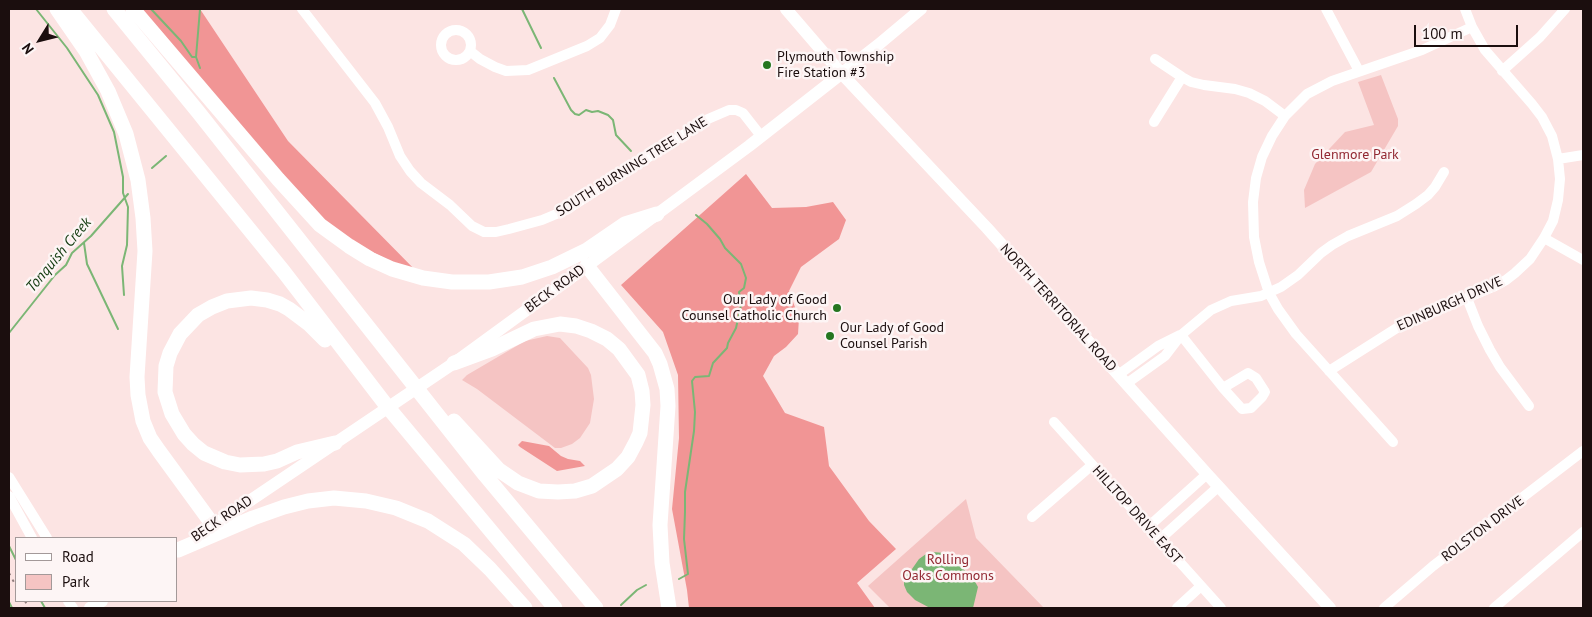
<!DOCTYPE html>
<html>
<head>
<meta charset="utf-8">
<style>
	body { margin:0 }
	#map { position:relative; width:1592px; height:617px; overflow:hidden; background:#fce4e3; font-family:"PT Sans",sans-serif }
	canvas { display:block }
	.frame { position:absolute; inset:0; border:10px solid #1b0e0e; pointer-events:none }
	.legend { position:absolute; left:15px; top:537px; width:162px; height:65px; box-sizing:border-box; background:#fdf5f5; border:1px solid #a39999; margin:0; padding:6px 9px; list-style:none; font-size:15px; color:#1b0e0e }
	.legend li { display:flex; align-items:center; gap:10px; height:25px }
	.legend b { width:25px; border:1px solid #a39999 }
	.north { position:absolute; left:15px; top:15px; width:50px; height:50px; -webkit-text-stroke:4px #fdf5f5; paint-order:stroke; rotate:234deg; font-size:14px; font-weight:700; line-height:20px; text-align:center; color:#1b0e0e }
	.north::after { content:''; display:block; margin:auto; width:18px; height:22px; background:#1b0e0e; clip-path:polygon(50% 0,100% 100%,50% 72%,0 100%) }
	.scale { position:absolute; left:1414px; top:25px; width:104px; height:22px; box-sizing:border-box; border:2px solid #1b0e0e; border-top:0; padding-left:6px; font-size:15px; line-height:18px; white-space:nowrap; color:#1b0e0e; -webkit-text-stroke:4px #fdf5f5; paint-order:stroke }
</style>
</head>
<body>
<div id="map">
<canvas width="1592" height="617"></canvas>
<div class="frame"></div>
<ul class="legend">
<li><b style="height:6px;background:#fff"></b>Road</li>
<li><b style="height:14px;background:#f5c4c3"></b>Park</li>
</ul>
<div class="north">N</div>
<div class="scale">100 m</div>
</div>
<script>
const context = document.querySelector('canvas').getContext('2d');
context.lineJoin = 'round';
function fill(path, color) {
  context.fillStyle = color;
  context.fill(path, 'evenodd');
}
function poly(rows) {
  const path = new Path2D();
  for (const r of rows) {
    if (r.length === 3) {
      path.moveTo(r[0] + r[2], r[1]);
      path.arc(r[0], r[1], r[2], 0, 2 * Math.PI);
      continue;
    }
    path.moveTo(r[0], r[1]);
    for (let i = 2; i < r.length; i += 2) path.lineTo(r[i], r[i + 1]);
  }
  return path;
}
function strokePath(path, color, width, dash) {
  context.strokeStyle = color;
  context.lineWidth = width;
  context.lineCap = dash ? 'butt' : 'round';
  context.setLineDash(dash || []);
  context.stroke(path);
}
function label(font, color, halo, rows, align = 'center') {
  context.font = font + ' "PT Sans",sans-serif';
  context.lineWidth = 5;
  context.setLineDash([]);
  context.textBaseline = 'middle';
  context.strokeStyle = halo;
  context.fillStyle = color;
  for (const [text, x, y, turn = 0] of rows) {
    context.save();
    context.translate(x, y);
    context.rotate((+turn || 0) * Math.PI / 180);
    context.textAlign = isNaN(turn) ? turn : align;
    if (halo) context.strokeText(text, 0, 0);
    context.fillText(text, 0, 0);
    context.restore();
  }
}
fill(poly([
	[1381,75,1398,119,1398,126,1371,172,1305,208,1304,190,1315,164,1345,132,1374,125,1358,82],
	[547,336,560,338,588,368,591,375,594,399,590,423,580,438,572,444,561,448,555,448,477,389,462,380,467,375,525,341],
	[966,499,976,538,1044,608,890,608,868,586]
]), '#f5c4c3');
fill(poly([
	[138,9,200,9,288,141,423,278,320,225],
	[746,174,772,208,806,207,833,202,846,220,839,239,801,267,789,291,799,318,798,334,786,347,774,356,763,376,785,413,824,427,829,466,869,521,896,549,857,583,875,608,689,608,687,590,672,509,679,438,678,375,663,332,621,285],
	[522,441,549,446,561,456,568,459,580,461,585,466,557,471,520,447,518,445]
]), '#f19595');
fill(poly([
	[933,552,944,553,959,565,973,578,978,587,973,608,930,608,915,600,907,592,904,585,904,579,906,574,912,569,919,559,926,554]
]), '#7bb675');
strokePath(poly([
	[36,9,67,48,98,95,114,132,123,177,123,193,128,207,127,245,122,266,124,295],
	[151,9,181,41,192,57,196,57],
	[522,9,541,48],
	[200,68,196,57,200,9],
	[554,78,571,110,575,114,579,115,586,110,592,112,598,111,608,115,613,120,616,135,631,151],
	[152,168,166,156],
	[84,243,87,264,118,329],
	[9,333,55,275,66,265,72,253,91,236,128,194],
	[9,546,16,560],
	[679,579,688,574,684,539,685,512,685,492,694,431,695,412,692,381,695,377,709,376,713,363,727,348,728,343,736,328,741,305,739,292,744,288,746,278,741,264,725,248,720,239,707,224,696,215],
	[41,601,45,608],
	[9,602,12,608],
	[621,605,637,590,646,585]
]), '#7bb675', 2);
strokePath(poly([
	[302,9,375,103,388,127,400,156,410,171,421,183,450,205,472,226,484,232,496,232,509,229,542,220,566,210,708,119,729,110,736,110,743,113,761,136],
	[1326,9,1359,71],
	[456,45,15],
	[470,51,480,59,495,67,506,71,528,70,587,46,600,38,610,25,616,9],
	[1155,59,1182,77,1191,82,1204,85,1235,89,1249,93,1265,101,1285,116],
	[1502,71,1540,37,1565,9],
	[1154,122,1182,77],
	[1558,159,1583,155],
	[1544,238,1583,260],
	[1467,298,1478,326,1490,350,1500,367,1529,406],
	[1181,335,1223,388,1242,409,1251,408,1262,397,1265,392,1256,378,1248,373,1223,388],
	[1329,371,1400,326,1493,287,1506,280,1515,273,1530,259,1544,238,1553,221,1558,200,1560,179,1558,159,1552,136,1542,117,1532,104,1485,50,1472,27,1465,9],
	[1118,375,1158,346,1180,335],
	[1126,384,1165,356,1181,335,1211,310,1231,301,1261,296,1281,287,1298,275,1321,253,1332,245,1348,236,1397,216,1416,204,1428,195,1435,187,1444,172],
	[1054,422,1221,608],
	[1393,442,1296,334,1278,309,1269,293,1259,262,1254,237,1253,202,1256,178,1262,157,1272,136,1285,116,1307,94,1332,81,1422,50,1472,27],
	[9,477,47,538],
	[9,496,32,538],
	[1032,517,1092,465],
	[1147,528,1207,474],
	[1159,540,1218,487],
	[68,601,73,608],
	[1177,608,1201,586],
	[1384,608,1433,566,1583,451],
	[1494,608,1583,532]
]), '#fff', 10);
strokePath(poly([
	[786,9,841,73,987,228,1207,474,1330,608],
	[205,531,454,363,587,266,749,146,878,45,921,9],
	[90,608,102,601]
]), '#fff', 12);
strokePath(poly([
	[57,9,86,51,108,91,126,134,138,180,143,218,145,251,137,377,138,395,143,421,150,438,159,451,213,525],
	[70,9,284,272,386,405,555,608],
	[114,9,199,113,485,475,596,608],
	[133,9,278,179,320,225,349,246,370,259,392,269,423,278,452,282,489,282,522,277,552,267,587,250,625,224,657,214],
	[587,266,655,353,660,364,667,389,668,406,660,525,662,563,669,608],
	[325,340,309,324,289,309,280,304,267,300,251,298,227,301,212,307,198,315,180,334,170,353,166,366,165,392,172,414,184,434,193,444,204,453,225,462,240,465,264,464,277,461,297,452,335,443],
	[454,363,492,349,534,329,560,324,576,326,591,331,607,339,619,349,638,375,642,391,643,405,640,433,636,442,628,457,617,469,592,486,575,491,558,492,539,491,518,483,499,470,454,421],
	[178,550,253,518,284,507,308,501,334,498,366,501,396,508,428,521,464,544,490,569,525,608]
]), '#fff', 15);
strokePath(poly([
	[9,573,16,586],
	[25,601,29,608]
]), '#907d7d', 2, [2.5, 5]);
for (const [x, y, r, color] of [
	[767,65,5,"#257620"],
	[837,308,5,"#257620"],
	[830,336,5,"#257620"]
]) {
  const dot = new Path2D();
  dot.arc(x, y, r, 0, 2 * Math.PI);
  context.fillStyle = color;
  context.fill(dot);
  strokePath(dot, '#fdf5f5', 2);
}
label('14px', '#1b0e0e', '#fdf5f5', [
	["Plymouth Township",777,57],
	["Fire Station #3",777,73],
	["Our Lady of Good",827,300,"right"],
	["Counsel Catholic Church",827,316,"right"],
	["Our Lady of Good",840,328],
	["Counsel Parish",840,344]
], 'left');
label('14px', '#922832', '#fdf5f5', [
	["Glenmore Park",1355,155],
	["Rolling",948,560],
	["Oaks Commons",948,576]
]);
label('14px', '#1b0e0e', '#fdf5f5', [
	["SOUTH BURNING TREE LANE",632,167,-32],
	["BECK ROAD",555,289,-36],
	["EDINBURGH DRIVE",1450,304,-24],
	["NORTH TERRITORIAL ROAD",1058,308,48],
	["HILLTOP DRIVE EAST",1137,515,48],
	["BECK ROAD",222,519,-34],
	["ROLSTON DRIVE",1483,529,-37]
]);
label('italic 15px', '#10390d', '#fdf5f5', [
	["Tonquish Creek",59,255,-50]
]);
</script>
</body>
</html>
